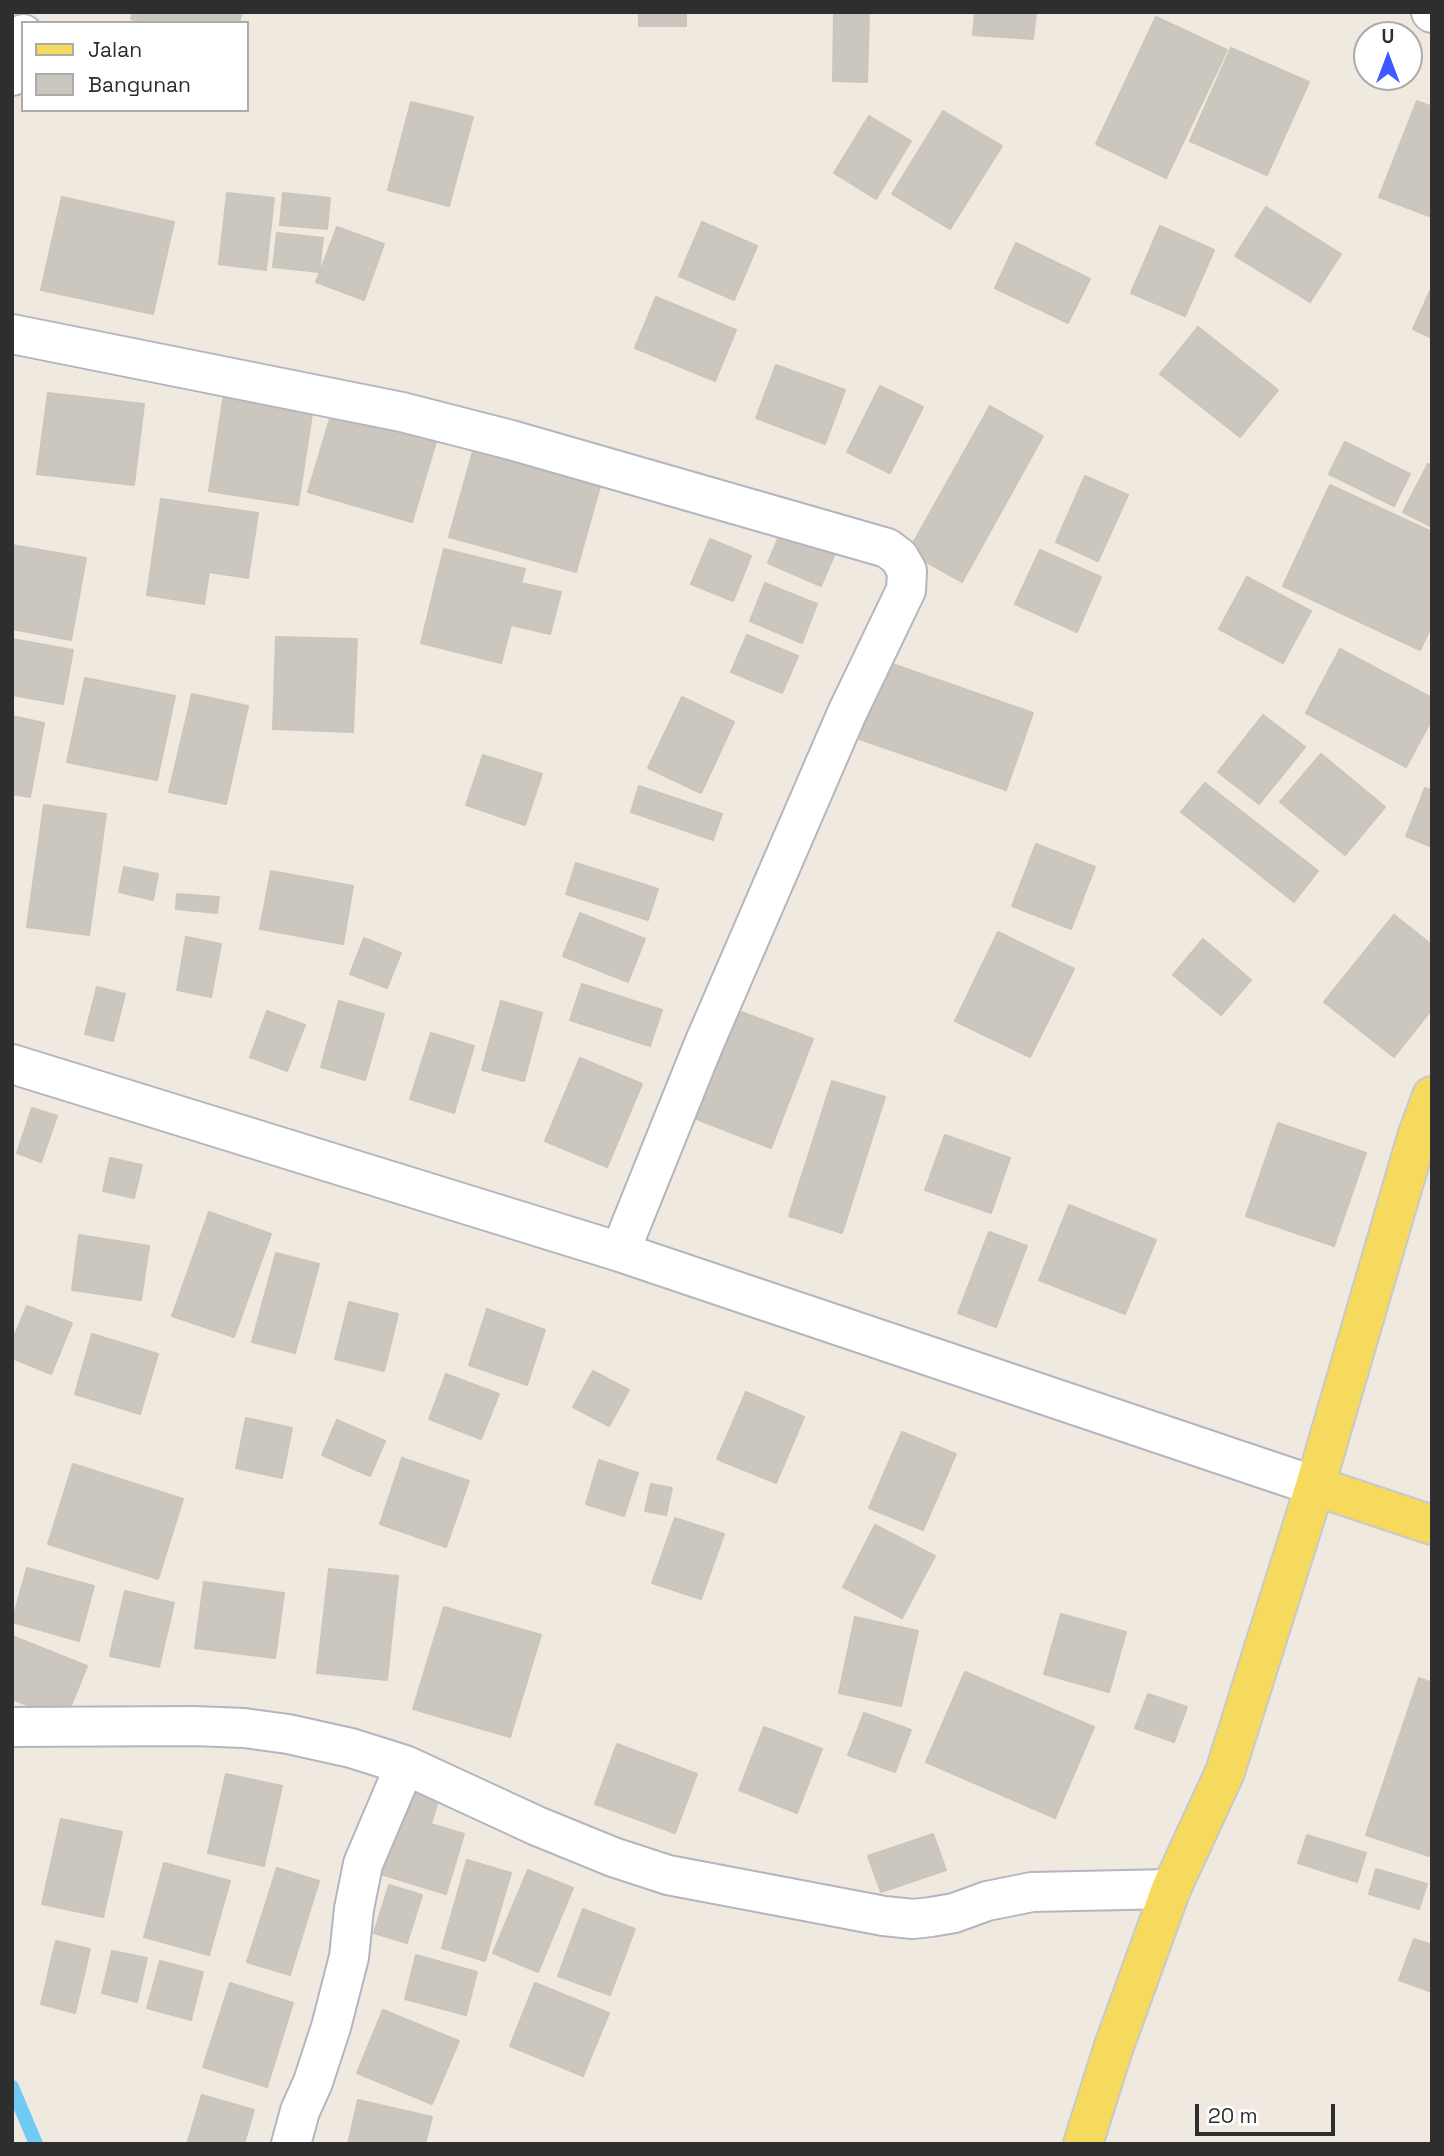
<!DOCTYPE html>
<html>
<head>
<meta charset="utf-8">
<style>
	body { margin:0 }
	#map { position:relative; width:1444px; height:2156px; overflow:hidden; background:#efe9e0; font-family:"Space Grotesk",sans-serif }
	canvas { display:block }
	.frame { position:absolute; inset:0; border:14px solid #2e2e2e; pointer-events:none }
	.legend { position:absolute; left:21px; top:21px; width:228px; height:91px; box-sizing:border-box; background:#fff; border:2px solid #ababab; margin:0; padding:9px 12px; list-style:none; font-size:21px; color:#2e2e2e }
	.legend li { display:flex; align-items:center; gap:14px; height:35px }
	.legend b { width:35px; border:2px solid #ababab }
	.north { position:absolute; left:1353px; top:21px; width:70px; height:70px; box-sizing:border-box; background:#fff; border:2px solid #ababab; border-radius:50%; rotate:0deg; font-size:19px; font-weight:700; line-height:28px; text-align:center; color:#2e2e2e }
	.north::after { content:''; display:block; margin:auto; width:24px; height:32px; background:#3d59ff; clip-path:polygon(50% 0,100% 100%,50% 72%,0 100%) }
	.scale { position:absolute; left:1195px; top:2104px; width:140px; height:32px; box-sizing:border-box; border:4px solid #2e2e2e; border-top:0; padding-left:9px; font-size:21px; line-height:24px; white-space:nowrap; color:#2e2e2e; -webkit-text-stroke:5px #fff; paint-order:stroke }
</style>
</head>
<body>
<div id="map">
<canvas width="1444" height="2156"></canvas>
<div class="frame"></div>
<ul class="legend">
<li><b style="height:9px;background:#f6da5e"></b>Jalan</li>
<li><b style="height:19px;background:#cbc7be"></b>Bangunan</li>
</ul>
<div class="north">U</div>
<div class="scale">20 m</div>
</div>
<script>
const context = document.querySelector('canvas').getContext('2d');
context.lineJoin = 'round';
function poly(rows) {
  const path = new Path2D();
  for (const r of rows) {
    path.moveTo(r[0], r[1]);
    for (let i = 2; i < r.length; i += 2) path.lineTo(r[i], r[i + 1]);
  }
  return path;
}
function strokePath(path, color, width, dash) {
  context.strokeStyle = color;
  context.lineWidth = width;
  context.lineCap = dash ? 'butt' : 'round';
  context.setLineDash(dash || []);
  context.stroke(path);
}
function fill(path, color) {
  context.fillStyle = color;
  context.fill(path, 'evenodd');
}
strokePath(poly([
	[12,2087,36,2144]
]), '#70cbf4', 14);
const building = poly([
	[133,12,242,12,239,23,146,23,131,19,133,12],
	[639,12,686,12,686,26,639,26,639,12],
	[834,12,869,12,867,82,833,81,834,12],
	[975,12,1036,12,1033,39,973,35,975,12],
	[1156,17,1227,50,1166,178,1096,144,1156,17],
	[1231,48,1309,82,1267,175,1190,141,1231,48],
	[1417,101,1432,107,1432,217,1379,197,1417,101],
	[411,102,473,117,449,206,388,190,411,102],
	[943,111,1002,146,950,229,892,194,943,111],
	[869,116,911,141,876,199,834,173,869,116],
	[227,193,274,198,266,270,219,264,227,193],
	[283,193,330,198,327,229,280,225,283,193],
	[62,197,174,222,153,314,41,290,62,197],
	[1266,207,1341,254,1310,302,1235,256,1266,207],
	[702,222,757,246,734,300,679,276,702,222],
	[1160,226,1214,250,1185,316,1131,293,1160,226],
	[337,227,384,244,364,300,316,282,337,227],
	[277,233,323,238,319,272,273,267,277,233],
	[1016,243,1090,279,1068,323,995,288,1016,243],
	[1432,287,1432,338,1413,329,1432,287],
	[656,297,736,330,715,381,635,348,656,297],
	[1198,327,1278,390,1240,437,1160,374,1198,327],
	[776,365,845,390,825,444,756,418,776,365],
	[880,386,923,407,890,473,847,452,880,386],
	[48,393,144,404,134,485,37,474,48,393],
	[224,394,313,407,298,505,209,491,224,394],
	[335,402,439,432,412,522,308,492,335,402],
	[990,406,1043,436,962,582,908,552,990,406],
	[1345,442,1410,474,1394,506,1329,474,1345,442],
	[475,444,602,479,576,572,449,537,475,444],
	[1428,464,1432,465,1432,527,1403,512,1428,464],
	[1085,476,1128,495,1098,561,1056,542,1085,476],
	[1330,485,1432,532,1432,625,1420,650,1283,586,1330,485],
	[161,499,258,513,248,578,209,572,204,604,147,595,161,499],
	[784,524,838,546,821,586,768,563,784,524],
	[710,539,751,556,733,601,691,584,710,539],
	[12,545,86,558,71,640,12,629,12,545],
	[444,549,525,569,521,583,561,592,550,634,511,625,501,663,421,643,444,549],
	[1040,550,1101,577,1077,632,1015,604,1040,550],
	[1247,577,1311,611,1283,663,1219,629,1247,577],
	[765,583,817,604,802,643,750,621,765,583],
	[747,635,798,656,782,693,731,672,747,635],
	[276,637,357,639,353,732,273,729,276,637],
	[12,639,73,650,63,704,12,695,12,639],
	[1340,649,1432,698,1432,719,1406,767,1306,713,1340,649],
	[878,659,1033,713,1006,790,851,736,878,659],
	[85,678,175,696,157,780,67,762,85,678],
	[192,694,248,706,226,804,169,792,192,694],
	[682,697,734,722,701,793,648,768,682,697],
	[1263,715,1305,747,1259,804,1218,772,1263,715],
	[12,716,44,723,30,797,12,794,12,716],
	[1321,754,1385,807,1345,855,1280,802,1321,754],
	[483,755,542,774,525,825,466,805,483,755],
	[1205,783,1318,871,1294,902,1181,812,1205,783],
	[639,786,722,814,713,840,631,812,639,786],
	[1425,788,1432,791,1432,847,1406,836,1425,788],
	[44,805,106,814,89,935,27,927,44,805],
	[1036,844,1095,867,1071,929,1012,906,1036,844],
	[576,863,658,889,648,920,566,894,576,863],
	[124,867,158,874,153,900,119,892,124,867],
	[271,871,353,886,343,944,260,929,271,871],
	[177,894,219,897,217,913,176,909,177,894],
	[580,913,645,939,628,982,563,956,580,913],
	[1394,915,1432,945,1432,1009,1394,1057,1324,1002,1394,915],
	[998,932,1074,969,1030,1057,955,1021,998,932],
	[186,937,221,944,211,997,177,990,186,937],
	[364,938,401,953,387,988,350,974,364,938],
	[1203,939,1251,980,1221,1015,1173,975,1203,939],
	[582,984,662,1010,650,1046,570,1020,582,984],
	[97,987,125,994,113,1041,85,1034,97,987],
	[339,1001,384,1014,365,1080,321,1067,339,1001],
	[501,1001,542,1013,524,1081,482,1070,501,1001],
	[728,1007,813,1039,771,1148,686,1115,728,1007],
	[267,1011,305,1025,287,1071,250,1057,267,1011],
	[431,1033,474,1046,454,1113,410,1099,431,1033],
	[580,1058,642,1084,607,1167,545,1141,580,1058],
	[832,1081,885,1097,842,1233,789,1216,832,1081],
	[32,1108,57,1116,41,1162,17,1153,32,1108],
	[1278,1123,1366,1153,1334,1246,1246,1216,1278,1123],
	[945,1135,1010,1158,991,1213,925,1190,945,1135],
	[110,1158,142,1165,134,1198,103,1191,110,1158],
	[1069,1205,1156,1240,1125,1314,1039,1280,1069,1205],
	[209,1212,271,1234,234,1337,172,1316,209,1212],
	[989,1232,1027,1246,996,1327,958,1313,989,1232],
	[79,1235,149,1246,141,1300,72,1290,79,1235],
	[276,1253,319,1264,295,1353,252,1342,276,1253],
	[349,1302,398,1314,384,1371,335,1359,349,1302],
	[27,1306,72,1323,51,1374,12,1358,12,1342,27,1306],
	[487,1309,545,1330,527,1385,469,1365,487,1309],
	[92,1334,158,1354,140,1414,75,1394,92,1334],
	[593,1371,629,1390,609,1426,573,1407,593,1371],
	[446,1374,499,1394,481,1439,429,1419,446,1374],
	[746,1392,804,1417,776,1483,717,1459,746,1392],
	[246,1418,292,1428,282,1478,236,1468,246,1418],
	[337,1420,385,1441,370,1476,322,1455,337,1420],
	[902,1432,956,1454,923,1530,869,1508,902,1432],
	[402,1458,469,1481,446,1547,380,1524,402,1458],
	[599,1460,638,1473,624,1516,586,1504,599,1460],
	[73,1464,183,1499,158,1579,48,1544,73,1464],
	[651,1484,672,1488,666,1515,645,1511,651,1484],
	[675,1518,724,1534,701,1599,652,1583,675,1518],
	[875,1525,935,1556,902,1618,843,1587,875,1525],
	[27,1568,94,1586,79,1641,12,1622,27,1568],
	[329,1569,398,1576,387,1680,317,1673,329,1569],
	[204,1582,284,1593,275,1658,195,1648,204,1582],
	[125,1591,174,1603,159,1667,110,1656,125,1591],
	[444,1607,541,1635,510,1737,413,1709,444,1607],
	[1061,1614,1126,1632,1109,1692,1044,1674,1061,1614],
	[855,1617,918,1631,901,1706,839,1693,855,1617],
	[12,1636,87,1666,65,1720,12,1699,12,1636],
	[965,1672,1094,1727,1055,1818,926,1762,965,1672],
	[1419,1678,1432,1683,1432,1857,1366,1835,1419,1678],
	[1148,1694,1187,1707,1174,1742,1135,1728,1148,1694],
	[864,1713,911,1730,895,1772,848,1755,864,1713],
	[764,1727,822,1749,797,1813,739,1790,764,1727],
	[617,1744,697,1774,675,1833,595,1804,617,1744],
	[226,1774,282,1786,264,1866,208,1853,226,1774],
	[401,1790,438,1801,431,1824,464,1834,446,1894,377,1873,401,1790],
	[61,1819,122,1832,103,1917,42,1904,61,1819],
	[933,1834,946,1870,881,1892,868,1856,933,1834],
	[1307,1835,1366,1853,1357,1882,1298,1863,1307,1835],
	[467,1860,511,1873,485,1961,442,1948,467,1860],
	[164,1863,230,1881,209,1955,144,1937,164,1863],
	[277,1868,319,1881,290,1975,247,1962,277,1868],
	[1376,1869,1427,1884,1419,1909,1369,1894,1376,1869],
	[528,1870,573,1888,538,1972,493,1953,528,1870],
	[389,1885,422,1895,407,1943,374,1933,389,1885],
	[583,1909,635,1929,610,1995,558,1976,583,1909],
	[1414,1939,1432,1945,1432,1992,1399,1980,1414,1939],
	[56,1941,90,1949,75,2013,41,2004,56,1941],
	[112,1951,147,1958,137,2002,102,1993,112,1951],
	[416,1955,477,1972,466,2015,405,1999,416,1955],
	[160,1961,203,1972,191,2020,147,2008,160,1961],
	[230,1983,293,2003,267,2087,203,2067,230,1983],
	[535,1983,609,2013,583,2076,510,2046,535,1983],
	[383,2010,459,2041,432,2104,357,2073,383,2010],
	[202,2095,254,2110,244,2144,187,2144,202,2095],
	[358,2100,432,2117,425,2144,348,2144,358,2100]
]);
fill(building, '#cbc7be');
strokePath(building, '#cbc6b9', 2);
const minor = poly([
	[1431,12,1432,13],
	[12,76,23,34],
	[12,334,402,412,511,440,887,548,899,557,907,571,906,590,847,713,703,1046,620,1252],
	[12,1064,620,1252,1315,1486],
	[12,1727,194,1726,244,1728,288,1734,351,1748,405,1765,537,1826,613,1857,668,1875,884,1916,913,1919,931,1917,954,1913,987,1901,1032,1892,1171,1889],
	[291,2144,300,2111,313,2082,331,2027,349,1957,354,1909,363,1864,405,1765]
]);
const major = poly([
	[1315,1486,1432,1525],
	[1083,2144,1113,2049,1171,1889,1225,1772,1315,1486,1417,1137,1432,1096]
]);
strokePath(minor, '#b4b5c1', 42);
strokePath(major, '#c9c9c9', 42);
strokePath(minor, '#fff', 38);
strokePath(major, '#f6da5e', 38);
</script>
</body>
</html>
